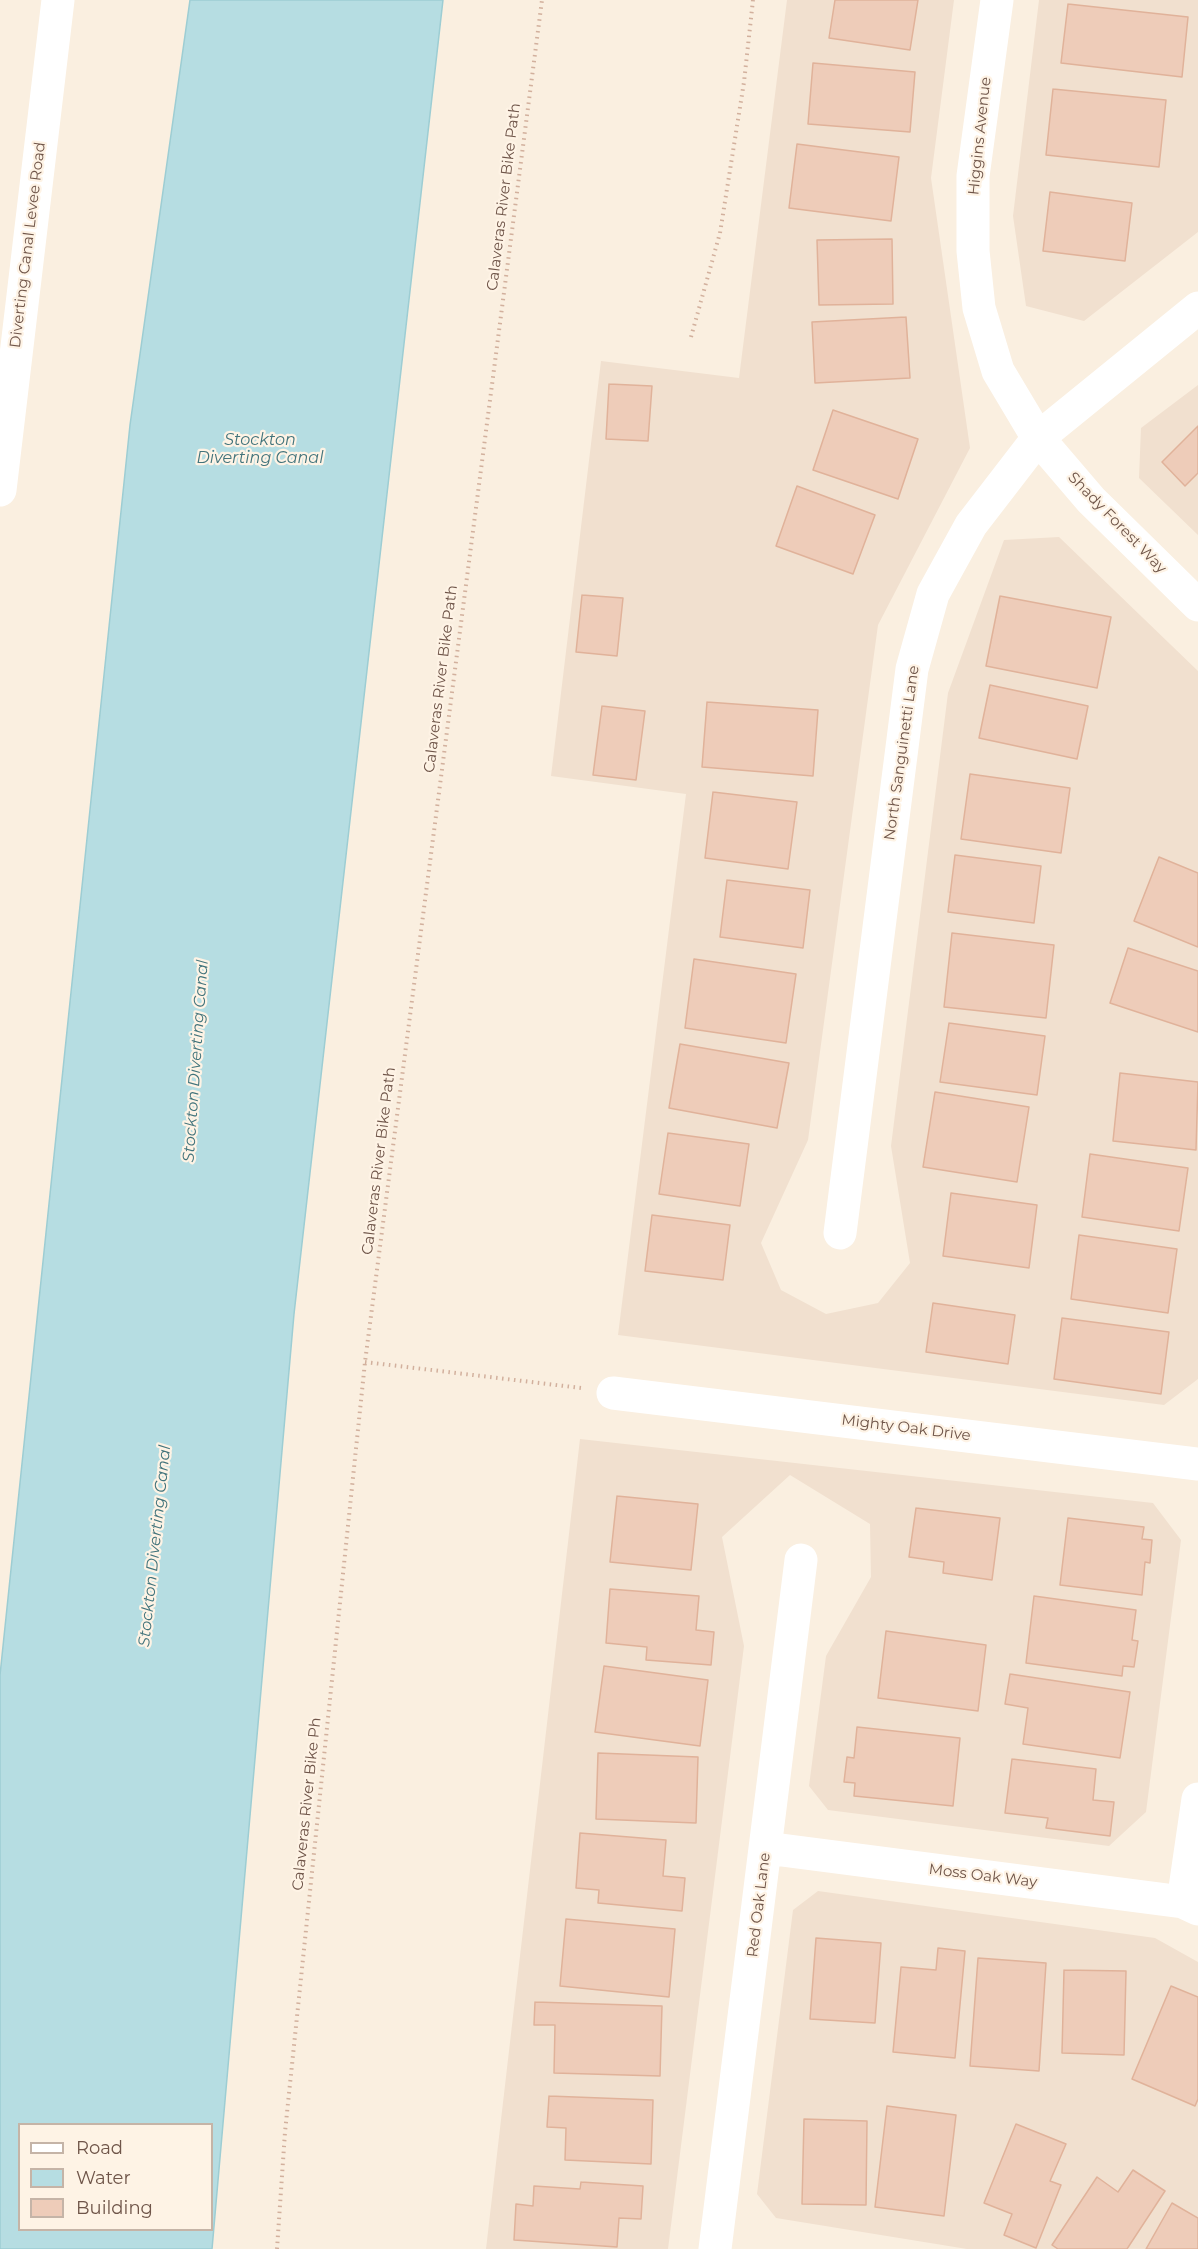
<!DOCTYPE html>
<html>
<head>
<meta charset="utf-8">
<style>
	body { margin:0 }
	#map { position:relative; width:1198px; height:2249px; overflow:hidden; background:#faefe0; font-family:Montserrat,sans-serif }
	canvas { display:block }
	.legend { position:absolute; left:18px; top:2123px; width:195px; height:108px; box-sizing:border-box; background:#fef3e5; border:2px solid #c5b4a7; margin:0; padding:8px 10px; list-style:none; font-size:18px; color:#6f5549 }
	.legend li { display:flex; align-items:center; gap:12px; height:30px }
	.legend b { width:30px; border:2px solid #c5b4a7 }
</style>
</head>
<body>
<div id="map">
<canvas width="1198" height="2249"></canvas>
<ul class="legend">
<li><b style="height:8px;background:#fff"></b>Road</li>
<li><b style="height:16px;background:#b6dde2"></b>Water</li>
<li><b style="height:16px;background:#eeccb9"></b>Building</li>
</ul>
</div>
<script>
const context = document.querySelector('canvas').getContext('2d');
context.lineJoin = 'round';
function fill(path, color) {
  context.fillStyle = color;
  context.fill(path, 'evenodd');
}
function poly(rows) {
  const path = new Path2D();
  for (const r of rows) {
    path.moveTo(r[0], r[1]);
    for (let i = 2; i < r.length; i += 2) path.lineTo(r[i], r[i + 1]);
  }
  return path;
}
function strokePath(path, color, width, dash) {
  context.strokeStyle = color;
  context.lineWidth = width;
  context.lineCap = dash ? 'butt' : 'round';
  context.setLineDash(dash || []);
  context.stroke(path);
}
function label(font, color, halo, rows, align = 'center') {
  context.font = font + ' Montserrat,sans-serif';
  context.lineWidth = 4.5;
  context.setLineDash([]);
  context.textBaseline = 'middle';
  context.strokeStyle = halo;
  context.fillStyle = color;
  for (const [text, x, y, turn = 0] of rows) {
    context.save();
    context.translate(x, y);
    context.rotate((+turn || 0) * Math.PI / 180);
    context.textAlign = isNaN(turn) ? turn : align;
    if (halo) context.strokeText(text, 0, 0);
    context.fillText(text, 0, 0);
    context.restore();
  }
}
fill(poly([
	[787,0,954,0,931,178,970,448,878,625,808,1140,761,1243,781,1290,826,1314,878,1303,910,1263,891,1146,948,693,1004,540,1059,537,1198,671,1198,1379,1164,1405,618,1335,686,794,551,776,601,361,739,378],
	[1039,0,1198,0,1198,232,1084,321,1026,306,1013,216],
	[1198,385,1198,535,1139,478,1141,428],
	[580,1439,1153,1503,1181,1540,1146,1812,1109,1846,828,1810,809,1786,826,1656,871,1577,870,1524,790,1475,722,1537,744,1646,668,2249,486,2249],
	[818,1891,1155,1938,1198,1962,1198,2249,967,2249,776,2218,757,2194,793,1910]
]), '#f1e0cf');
const water = poly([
	[190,0,443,0,294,1314,212,2249,0,2249,0,1675,130,425,190,0],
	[20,2124,212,2124,212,2230,20,2230,20,2124]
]);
fill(water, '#b6dde2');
strokePath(water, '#9dcdd3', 1.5);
const building = poly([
	[835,0,918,0,910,50,829,38,835,0],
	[1068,4,1188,17,1182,77,1061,63,1068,4],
	[813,63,915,72,910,132,808,124,813,63],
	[1053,89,1166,100,1159,167,1046,155,1053,89],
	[797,144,899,157,891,221,789,208,797,144],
	[1050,192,1132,203,1125,261,1043,251,1050,192],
	[892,239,893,304,819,305,817,240,892,239],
	[906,317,910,378,815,383,812,322,906,317],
	[609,384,652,386,648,441,606,439,609,384],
	[833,410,918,439,898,499,813,470,833,410],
	[1198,426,1198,473,1185,486,1162,462,1198,426],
	[797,486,875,515,853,574,776,546,797,486],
	[582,595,623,598,617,656,576,652,582,595],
	[1000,596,1111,617,1097,688,986,666,1000,596],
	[990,685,1088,706,1077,759,979,738,990,685],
	[707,702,818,710,813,776,702,767,707,702],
	[602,706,645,711,636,780,593,775,602,706],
	[970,774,1070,788,1061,853,961,839,970,774],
	[713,792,797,802,788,869,705,858,713,792],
	[955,855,1041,866,1034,923,948,912,955,855],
	[1159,857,1198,873,1198,947,1134,921,1159,857],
	[727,880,810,890,803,948,720,937,727,880],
	[952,933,1054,945,1046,1018,944,1007,952,933],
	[1128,948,1198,971,1198,1032,1110,1003,1128,948],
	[694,959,796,974,786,1043,685,1028,694,959],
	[949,1023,1045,1036,1037,1095,940,1082,949,1023],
	[680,1044,789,1063,777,1128,669,1108,680,1044],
	[1120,1073,1198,1082,1196,1150,1113,1141,1120,1073],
	[935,1092,1029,1107,1017,1182,923,1167,935,1092],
	[668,1133,749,1144,740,1206,659,1194,668,1133],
	[1090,1154,1188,1168,1179,1231,1082,1217,1090,1154],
	[951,1193,1037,1205,1029,1268,943,1256,951,1193],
	[652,1215,730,1225,723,1280,645,1271,652,1215],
	[1079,1235,1177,1249,1168,1313,1071,1299,1079,1235],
	[933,1303,1015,1315,1008,1364,926,1352,933,1303],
	[1062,1318,1169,1332,1161,1394,1054,1379,1062,1318],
	[617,1496,698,1504,691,1570,610,1562,617,1496],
	[916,1508,1000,1518,992,1580,943,1573,944,1562,909,1557,916,1508],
	[1068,1518,1144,1527,1142,1539,1152,1540,1150,1563,1145,1562,1142,1595,1060,1585,1068,1518],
	[610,1589,699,1596,696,1630,714,1632,711,1665,646,1660,647,1647,606,1643,610,1589],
	[1034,1596,1136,1610,1132,1640,1138,1641,1134,1667,1123,1666,1122,1676,1026,1663,1034,1596],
	[886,1631,986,1645,978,1711,878,1698,886,1631],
	[604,1666,708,1680,700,1746,595,1732,604,1666],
	[1010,1674,1130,1692,1120,1758,1023,1744,1028,1708,1005,1704,1010,1674],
	[857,1727,960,1738,953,1806,854,1796,855,1783,844,1782,847,1757,854,1758,857,1727],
	[598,1753,698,1757,696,1823,596,1819,598,1753],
	[1012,1759,1096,1769,1093,1800,1114,1802,1110,1836,1046,1828,1048,1818,1005,1813,1012,1759],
	[580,1833,666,1840,663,1876,685,1878,682,1911,598,1903,599,1890,576,1888,580,1833],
	[566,1919,675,1929,669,1997,560,1986,566,1919],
	[816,1938,881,1943,875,2023,810,2019,816,1938],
	[938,1948,965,1951,955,2058,893,2052,901,1967,936,1970,938,1948],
	[978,1958,1046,1963,1039,2071,970,2066,978,1958],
	[1064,1970,1126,1971,1124,2055,1062,2053,1064,1970],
	[1171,1986,1198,1997,1198,2099,1195,2106,1132,2079,1171,1986],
	[535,2002,662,2006,660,2076,554,2073,555,2025,534,2025,535,2002],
	[549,2096,653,2100,651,2164,565,2160,566,2128,547,2127,549,2096],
	[887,2106,956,2115,944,2216,875,2207,887,2106],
	[804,2119,867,2121,866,2205,802,2204,804,2119],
	[1016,2124,1066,2144,1050,2181,1061,2185,1036,2248,1004,2235,1012,2214,984,2203,1016,2124],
	[1133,2170,1165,2191,1127,2249,1058,2249,1052,2245,1097,2177,1118,2192,1133,2170],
	[581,2182,643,2186,641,2219,619,2218,617,2247,514,2240,516,2204,533,2206,534,2186,580,2189,581,2182],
	[1172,2203,1198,2218,1198,2249,1146,2249,1172,2203]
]);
fill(building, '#eeccb9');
strokePath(building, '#e0b29a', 1.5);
strokePath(poly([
	[691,337,720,233,744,82,753,0],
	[365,1362,581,1388],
	[277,2249,285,2132,365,1362,542,0]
]), '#d2b09d', 4, [1.5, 4.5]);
strokePath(poly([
	[997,0,973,176,973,251,979,308,998,371,1038,438,1091,500,1198,605],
	[0,490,58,0],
	[840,1233,912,669,933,594,971,525,1038,438,1198,308],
	[613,1393,1198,1464],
	[766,1848,1183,1902,1198,1909],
	[1183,1902,1198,1799],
	[715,2249,801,1560]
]), '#fff', 33);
label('15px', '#6f5549', '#fef3e5', [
	["Higgins Avenue",980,136,-84],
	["Calaveras River Bike Path",504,197,-83],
	["Diverting Canal Levee Road",28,245,-83],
	["Shady Forest Way",1117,523,46],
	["Calaveras River Bike Path",441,679,-83],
	["North Sanguinetti Lane",902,753,-82],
	["Calaveras River Bike Path",379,1161,-83],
	["Mighty Oak Drive",906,1428,7],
	["Calaveras River Bike Ph",307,1804,-84],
	["Moss Oak Way",983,1876,7],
	["Red Oak Lane",759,1905,-83]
]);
label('italic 16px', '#41737b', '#fef3e5', [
	["Stockton",260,440],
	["Diverting Canal",260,458],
	["Stockton Diverting Canal",196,1061,-86],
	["Stockton Diverting Canal",155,1546,-84]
]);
</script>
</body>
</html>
